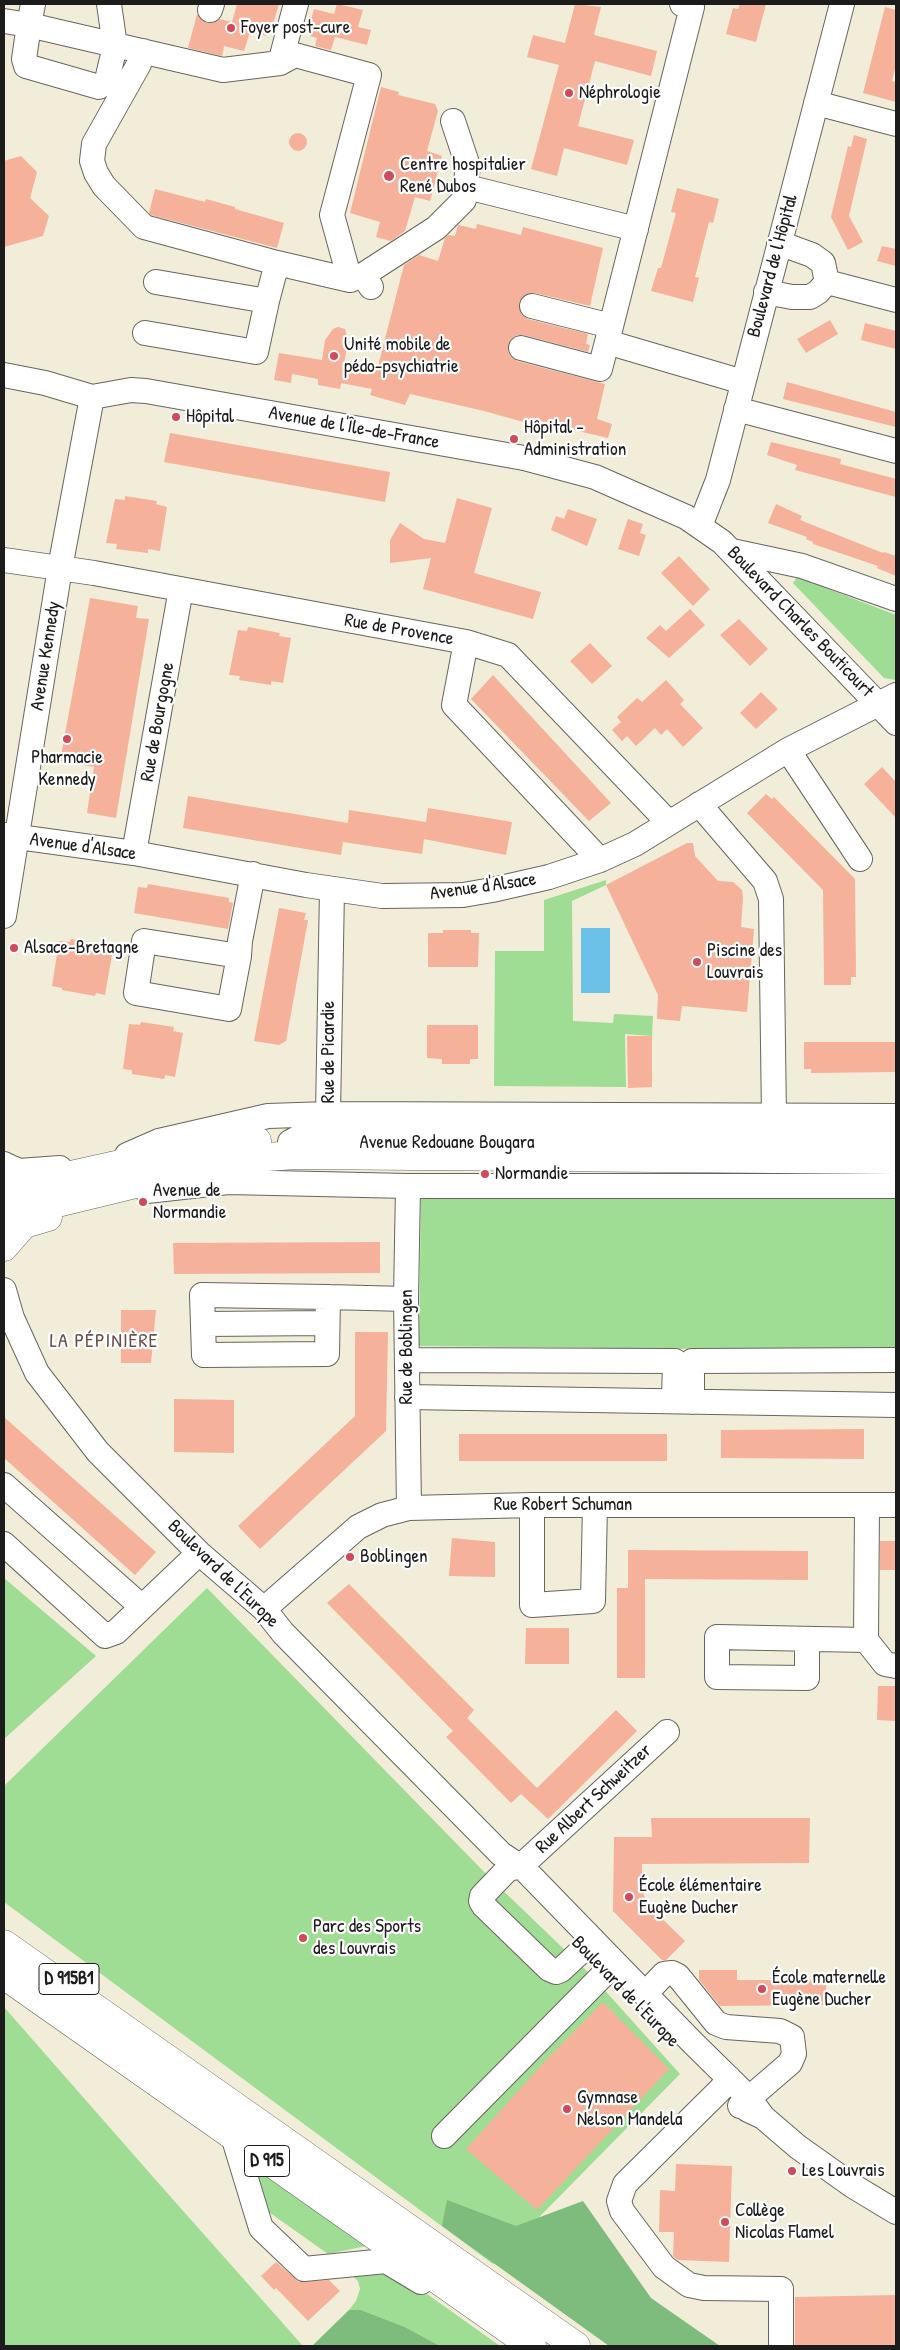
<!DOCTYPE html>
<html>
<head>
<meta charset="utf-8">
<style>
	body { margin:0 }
	#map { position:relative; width:900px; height:2350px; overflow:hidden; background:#f1edd8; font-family:"Patrick Hand",sans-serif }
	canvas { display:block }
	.frame { position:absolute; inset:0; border:5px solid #1c1c1c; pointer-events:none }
</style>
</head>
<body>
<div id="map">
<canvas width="900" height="2350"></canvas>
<div class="frame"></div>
</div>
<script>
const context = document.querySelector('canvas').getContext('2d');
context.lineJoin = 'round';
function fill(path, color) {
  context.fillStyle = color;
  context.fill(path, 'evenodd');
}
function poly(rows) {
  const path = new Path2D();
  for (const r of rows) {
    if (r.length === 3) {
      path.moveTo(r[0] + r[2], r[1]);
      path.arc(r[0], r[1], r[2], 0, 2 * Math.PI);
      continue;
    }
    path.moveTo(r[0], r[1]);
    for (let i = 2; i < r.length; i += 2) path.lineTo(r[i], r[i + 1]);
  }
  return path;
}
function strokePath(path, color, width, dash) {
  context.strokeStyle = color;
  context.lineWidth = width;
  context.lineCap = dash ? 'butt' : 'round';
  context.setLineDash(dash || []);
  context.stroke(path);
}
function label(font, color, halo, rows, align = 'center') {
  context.font = font + ' "Patrick Hand",sans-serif';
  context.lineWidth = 4.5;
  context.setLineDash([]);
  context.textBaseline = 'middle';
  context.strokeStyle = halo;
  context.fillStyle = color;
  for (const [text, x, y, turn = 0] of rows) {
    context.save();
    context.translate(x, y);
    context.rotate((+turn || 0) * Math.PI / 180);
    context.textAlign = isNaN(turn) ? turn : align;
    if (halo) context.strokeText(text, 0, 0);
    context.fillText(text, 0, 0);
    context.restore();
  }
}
fill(poly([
	[797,577,896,615,896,680,884,678,793,583],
	[606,880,606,885,572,901,573,1021,613,1023,614,1014,653,1016,652,1036,625,1034,626,1087,494,1086,495,951,544,951,544,900],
	[421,1194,896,1198,896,1351,419,1346],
	[4,1578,96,1656,4,1739],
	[207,1588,492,1880,591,1975,680,2074,493,2264,4,1902,4,1786],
	[4,2007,161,2186,303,2346,4,2346],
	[257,2171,371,2245,328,2254,266,2210],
	[375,2267,399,2274,500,2346,440,2346,405,2327,361,2310,349,2310,356,2301,360,2289,358,2281,351,2275]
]), '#9edd93');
fill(poly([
	[447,2200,516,2226,583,2201,651,2298,720,2346,609,2346,442,2226],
	[349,2310,361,2310,405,2327,440,2346,312,2346]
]), '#7ebc7d');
fill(poly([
	[581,928,610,928,610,993,581,993]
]), '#6cc1e8');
fill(poly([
	[237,4,279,4,273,24,270,23,266,36,250,32,244,51,224,46,222,56,188,48,197,14,206,23,213,23,220,19,232,22],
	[337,4,363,10,358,27,371,30,367,45,335,37,331,50,315,46,317,38,310,36,312,27,309,27,314,9,334,14],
	[575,4,601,7,594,35,657,51,651,76,595,61,578,126,634,140,627,165,564,148,557,176,531,169,559,65,527,57,533,35,565,43],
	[740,4,766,4,756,42,726,34,733,8,738,9],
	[885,7,896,10,896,65,892,81,896,82,896,102,863,93],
	[381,87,399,92,398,95,435,104,438,111,427,151,442,156,430,201,415,197,405,231,391,241,376,237,380,222,350,213],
	[298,142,9],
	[854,135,867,139,849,216,863,242,848,250,831,217,848,146,851,147],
	[21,156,37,172,30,198,49,216,43,236,4,247,4,161],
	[677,188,719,199,713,223,709,222,695,277,699,278,693,302,651,291,658,268,661,268,676,213,671,212],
	[155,189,205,202,206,199,235,207,235,209,284,223,277,248,151,215,149,213],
	[477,224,521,235,523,227,603,248,590,306,535,293,523,296,519,303,522,315,528,319,588,334,586,344,590,345,588,352,524,335,517,335,511,339,508,351,511,357,517,361,605,384,597,419,612,424,608,438,557,426,556,431,484,411,410,394,405,405,370,395,372,389,341,383,340,389,318,385,318,379,292,374,291,383,274,380,279,353,322,360,325,340,333,329,338,327,345,329,348,341,344,364,377,370,404,265,419,255,438,261,445,238,448,235,455,236,458,225,476,229],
	[882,246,896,249,896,266,877,261],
	[830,320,838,334,806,353,797,339],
	[865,323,896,331,896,349,861,340],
	[787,382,896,412,896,427,783,399],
	[170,433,390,472,385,502,164,462],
	[771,442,841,459,840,464,896,479,896,497,795,470,797,465,767,455],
	[125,496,157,501,156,504,167,507,160,551,148,549,148,553,116,549,117,544,106,543,115,499,125,500],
	[457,498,492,508,474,573,541,592,533,619,423,589,431,558,390,563,390,540,400,523,424,539,445,543],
	[776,504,802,516,800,520,883,553,884,552,896,556,896,576,877,568,878,566,813,544,813,542,806,539,807,537,768,523],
	[568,509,597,519,587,546,551,530,556,516,564,519],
	[628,519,643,524,640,533,646,535,639,556,618,549],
	[679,556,710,589,693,606,661,573],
	[90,598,138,606,136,618,149,619,116,818,87,813,94,767,60,761],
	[690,609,705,625,669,658,646,638,660,625,666,631],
	[739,619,768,649,750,666,720,635],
	[248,627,280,633,279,636,291,638,283,683,271,681,271,685,239,680,240,676,229,675,238,630,247,631],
	[590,643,612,666,592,684,570,661],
	[493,675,611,803,589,821,471,699],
	[666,680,684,700,680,704,703,728,683,747,667,729,661,735,655,728,636,746,627,736,622,741,612,730,621,722,617,717,637,698,642,702],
	[761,692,778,709,756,729,740,713],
	[882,767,896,782,896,818,864,784],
	[766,794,772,799,774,797,855,879,856,977,851,977,851,985,824,985,823,890,747,813],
	[188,796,348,823,349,810,426,822,428,808,512,822,506,855,424,839,422,854,343,842,341,855,183,828],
	[687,843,693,843,695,856,718,881,733,882,742,890,743,898,741,927,754,929,747,1012,682,1006,680,1021,657,1019,658,995,606,885],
	[148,884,229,898,229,902,233,903,228,929,134,913,138,887,147,888],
	[279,908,306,913,304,920,308,920,286,1041,279,1045,254,1041],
	[443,930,471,930,471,933,479,933,478,967,428,967,428,933,443,933],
	[71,939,104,944,103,948,113,949,105,995,96,993,95,996,62,990,62,988,52,986,59,941,70,942],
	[141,1022,174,1027,173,1031,183,1033,175,1077,165,1075,164,1079,132,1074,132,1070,123,1069,129,1024,140,1025],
	[427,1025,478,1025,478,1059,470,1059,470,1064,442,1064,442,1059,427,1058],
	[627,1036,652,1036,652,1087,628,1088],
	[804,1042,896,1042,896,1072,811,1073,811,1069,804,1069],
	[380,1242,380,1273,174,1274,173,1243],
	[121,1310,156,1310,151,1363,121,1363],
	[355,1332,388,1332,386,1431,260,1549,238,1526,355,1416],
	[174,1399,234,1400,234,1453,174,1452],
	[4,1417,156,1552,135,1575,4,1458],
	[864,1429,864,1459,721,1458,721,1430],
	[459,1434,667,1434,667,1461,459,1461],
	[452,1538,495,1542,495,1577,449,1576],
	[880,1541,896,1541,896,1570,880,1570],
	[628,1550,808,1551,808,1580,645,1579,645,1678,617,1678,617,1588,628,1588],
	[349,1584,474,1710,467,1718,537,1788,616,1710,637,1731,548,1819,521,1794,511,1803,446,1737,453,1731,327,1603],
	[526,1628,569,1628,569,1664,525,1664],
	[878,1686,896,1686,896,1721,877,1720],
	[651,1818,810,1818,809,1863,642,1864,642,1889,647,1904,685,1941,666,1960,662,1960,613,1911,614,1837,652,1837],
	[699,1970,737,1970,737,1980,826,1980,826,2005,720,2006,699,1980],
	[603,2002,669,2069,537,2210,466,2149,546,2060],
	[676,2164,732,2166,729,2262,678,2260,673,2256,674,2232,659,2232,660,2190,675,2191],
	[276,2262,299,2282,329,2280,340,2291,308,2321,276,2288,274,2290,261,2276],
	[896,2295,896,2346,795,2346,795,2297]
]), '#f6b19a');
const minor = poly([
	[33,4,29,25,223,70,280,63,296,4],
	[682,4,692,7,607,342,743,382],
	[210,10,212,4],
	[4,21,29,25,24,59,26,66,99,87,107,80,115,46,109,4],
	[143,51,139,64,94,144,92,161,96,173,104,186,144,227,277,263],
	[280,63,295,55,369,75,332,215,350,280,363,275,371,287],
	[816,103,896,124],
	[467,187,636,229],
	[363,275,436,228,464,200,468,166,453,121],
	[156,282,267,301,277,263,350,280],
	[827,282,896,300],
	[766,292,792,297,810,297,818,292,827,282,823,263,812,255,779,243],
	[532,306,611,326],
	[145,333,256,352,267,301],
	[521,348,600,369,607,342],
	[4,375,45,383,92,397,131,390,146,391,524,458,595,477,686,517,722,542,896,723],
	[736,409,896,451],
	[700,526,718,480,842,4],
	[732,551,802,566,896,599],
	[4,560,94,573,466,642,508,655,669,823],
	[466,642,454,705,600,860],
	[788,750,860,859],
	[699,804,765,881,771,899,774,1117],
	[4,835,134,853,306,885,382,896,463,895,492,890,549,877,600,860,635,844,788,750,896,695],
	[134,853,181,589],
	[4,916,60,568,92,397],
	[239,956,144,941,136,993,229,1009,239,956,240,941,253,874],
	[328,1114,332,889],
	[290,1142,305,1134,896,1137],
	[127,1155,159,1141,268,1116,328,1114,896,1116],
	[4,1164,19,1171,60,1168],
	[408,1186,406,1299,409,1508],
	[147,1191,228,1182,408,1186,896,1186],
	[4,1290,12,1318,37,1373,98,1452,199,1553,264,1609,283,1633,501,1854,524,1869,693,2043,749,2098,763,2117],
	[328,1297,327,1354,204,1355,202,1295,328,1297,406,1299],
	[203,1324,327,1323],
	[407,1360,675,1361,674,1401],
	[407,1397,896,1405],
	[692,1402,692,1361,896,1360],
	[4,1485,142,1607],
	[532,1505,532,1605,593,1601,595,1505],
	[4,1544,105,1636,116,1632,199,1553],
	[264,1609,358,1527,382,1515,409,1508,532,1505,896,1505],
	[807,1639,807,1678,717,1677,717,1637,866,1640,867,1506],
	[866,1640,885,1664,896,1666],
	[593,1940,561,1970,556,1972,549,1969,484,1906,481,1901,482,1896,508,1869,521,1866,667,1732],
	[645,1994,664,1974,672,1973,678,1976,716,2023,726,2027,780,2031,792,2037,794,2054,790,2063,740,2106],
	[729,2078,721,2089,625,2184,619,2201,622,2211,664,2267,689,2285,704,2288,781,2289,781,2346],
	[748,2110,763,2117,798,2147,853,2186,896,2212],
	[233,2136,261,2228,304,2269,386,2261,421,2282],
	[444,2136,605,1973]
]);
const major = poly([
	[4,1190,206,1145,257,1141],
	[4,1216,239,1159,295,1155,896,1160],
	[4,1247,24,1224,48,1217],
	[4,1944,576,2346],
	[4,1975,532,2346]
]);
strokePath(minor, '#67655e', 26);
strokePath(major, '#67655e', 29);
strokePath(minor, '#fff', 24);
strokePath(major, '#fff', 28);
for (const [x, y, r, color] of [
	[231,28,5,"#d1495b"],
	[569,93,5,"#d1495b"],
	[389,176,6,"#d1495b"],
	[334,356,5,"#d1495b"],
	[176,417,5,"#d1495b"],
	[514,439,5,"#d1495b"],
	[67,739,5,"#d1495b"],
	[14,948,5,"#d1495b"],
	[697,962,5,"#d1495b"],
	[485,1174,5,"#d1495b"],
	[143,1202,5,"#d1495b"],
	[350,1557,5,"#d1495b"],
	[629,1897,5,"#d1495b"],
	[303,1938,5,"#d1495b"],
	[762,1989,5,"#d1495b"],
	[567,2109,5,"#d1495b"],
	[792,2171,5,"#d1495b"],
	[725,2222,5,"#d1495b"]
]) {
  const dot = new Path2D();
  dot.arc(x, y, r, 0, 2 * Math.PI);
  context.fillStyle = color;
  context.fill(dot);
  strokePath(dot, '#fff', 2);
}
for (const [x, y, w] of [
	[69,1979,60],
	[267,2161,45]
]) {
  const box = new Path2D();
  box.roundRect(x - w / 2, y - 15.5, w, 31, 4);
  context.fillStyle = '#fff';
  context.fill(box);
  strokePath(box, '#1c1c1c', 1);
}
label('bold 18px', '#1c1c1c', null, [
	["D 915B1",69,1979],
	["D 915",267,2161]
]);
label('19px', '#1c1c1c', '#fff', [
	["Foyer post-cure",241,28],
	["Néphrologie",579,93],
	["Centre hospitalier",400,165],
	["René Dubos",400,187],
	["Unité mobile de",344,345],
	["pédo-psychiatrie",344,367],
	["Hôpital",186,417],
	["Hôpital -",524,428],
	["Administration",524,450],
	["Pharmacie",67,758,"center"],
	["Kennedy",67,780,"center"],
	["Alsace-Bretagne",24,948],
	["Piscine des",707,951],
	["Louvrais",707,973],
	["Normandie",495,1174],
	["Avenue de",153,1191],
	["Normandie",153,1213],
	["Boblingen",360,1557],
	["École élémentaire",639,1886],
	["Eugène Ducher",639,1908],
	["Parc des Sports",313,1927],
	["des Louvrais",313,1949],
	["École maternelle",772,1978],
	["Eugène Ducher",772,2000],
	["Gymnase",577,2098],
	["Nelson Mandela",577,2120],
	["Les Louvrais",802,2171],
	["Collège",735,2211],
	["Nicolas Flamel",735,2233]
], 'left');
label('19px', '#1c1c1c', '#fff', [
	["Boulevard de l'Hôpital",773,266,-75],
	["Avenue de l'Île-de-France",354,428,10],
	["Boulevard Charles Bouticourt",800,622,46],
	["Rue de Provence",399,630,10],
	["Avenue Kennedy",46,656,-81],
	["Rue de Bourgogne",158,722,-80],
	["Avenue d'Alsace",83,847,8],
	["Avenue d'Alsace",483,887,-8],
	["Rue de Picardie",329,1052,-90],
	["Avenue Redouane Bougara",447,1143],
	["Rue de Boblingen",407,1347,-90],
	["Rue Robert Schuman",563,1505],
	["Boulevard de l'Europe",223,1574,44],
	["Rue Albert Schweitzer",594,1799,-43],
	["Boulevard de l'Europe",625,1992,46]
]);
context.letterSpacing = '1px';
label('20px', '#685048', '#fff', [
	["LA PÉPINIÈRE",104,1342]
]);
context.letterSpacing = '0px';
</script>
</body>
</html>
